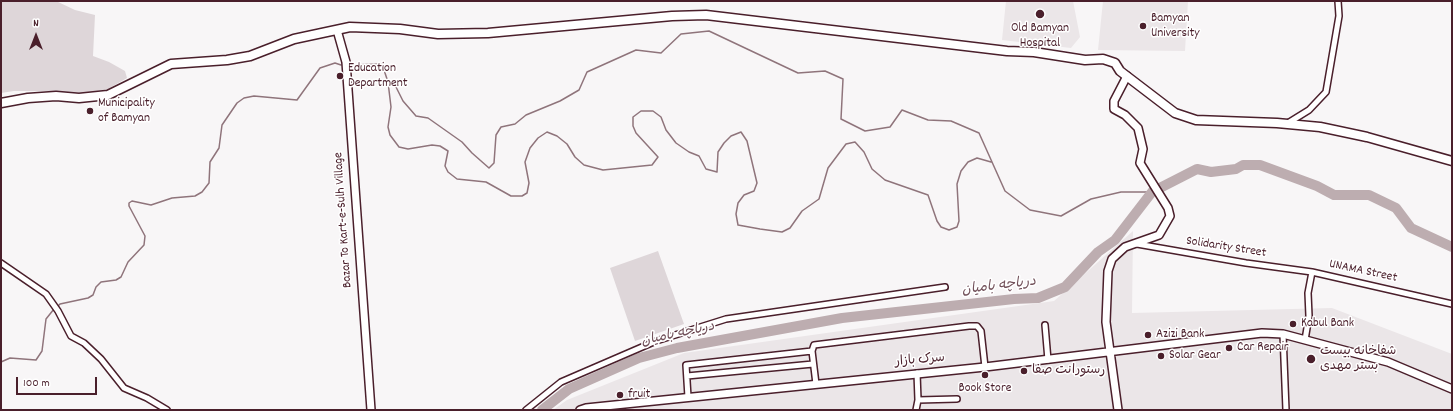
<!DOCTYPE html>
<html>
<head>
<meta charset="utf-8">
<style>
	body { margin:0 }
	#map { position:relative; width:1453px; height:411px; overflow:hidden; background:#f8f6f7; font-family:Dekko,sans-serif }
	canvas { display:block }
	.frame { position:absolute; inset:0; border:2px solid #4a1f2b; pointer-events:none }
	.north { position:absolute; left:16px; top:16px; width:40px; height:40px; -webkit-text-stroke:3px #fff; paint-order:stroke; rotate:0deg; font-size:11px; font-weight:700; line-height:16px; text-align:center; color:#4a1f2b }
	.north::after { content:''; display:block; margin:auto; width:14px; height:18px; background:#4a1f2b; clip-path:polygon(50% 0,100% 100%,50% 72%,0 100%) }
	.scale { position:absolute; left:16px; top:377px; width:81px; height:18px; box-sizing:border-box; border:2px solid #4a1f2b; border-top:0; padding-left:5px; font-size:12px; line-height:14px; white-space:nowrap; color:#4a1f2b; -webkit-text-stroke:3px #fff; paint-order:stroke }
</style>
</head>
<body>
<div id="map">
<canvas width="1453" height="411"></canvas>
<div class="frame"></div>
<div class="north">N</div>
<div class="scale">100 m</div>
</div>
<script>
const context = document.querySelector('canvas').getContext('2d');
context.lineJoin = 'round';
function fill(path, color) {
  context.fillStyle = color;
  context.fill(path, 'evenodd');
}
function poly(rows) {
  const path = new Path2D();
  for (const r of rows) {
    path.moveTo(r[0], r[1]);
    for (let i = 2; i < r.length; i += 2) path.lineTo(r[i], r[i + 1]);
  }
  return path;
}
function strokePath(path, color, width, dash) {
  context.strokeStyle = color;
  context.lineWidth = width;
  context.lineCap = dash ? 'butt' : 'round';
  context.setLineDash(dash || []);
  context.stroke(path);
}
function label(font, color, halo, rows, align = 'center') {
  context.font = font + ' Dekko,"Playpen Sans Arabic",sans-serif';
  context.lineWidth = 3;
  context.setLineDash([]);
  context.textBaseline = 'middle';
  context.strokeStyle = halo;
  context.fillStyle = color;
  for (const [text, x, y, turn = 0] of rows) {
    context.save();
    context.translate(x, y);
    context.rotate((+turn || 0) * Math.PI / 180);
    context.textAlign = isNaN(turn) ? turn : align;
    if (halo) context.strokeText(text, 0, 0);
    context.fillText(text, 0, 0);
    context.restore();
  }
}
fill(poly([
	[1006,1,1073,1,1080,37,1071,48,1002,40],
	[1103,1,1188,1,1185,51,1098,50],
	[1133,231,1132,313,1332,308,1452,354,1452,410,553,410,567,400,684,353,1054,301]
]), '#ebe6e8');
fill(poly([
	[1,1,56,1,75,10,95,15,93,56,109,62,125,71,127,78,108,89,76,95,52,91,14,91,1,93],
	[658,251,684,324,635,341,610,268]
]), '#ded6d9');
strokePath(poly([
	[350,65,382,64,388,82,394,83,403,101,416,116,428,118,462,142,472,153,489,168,494,163,496,135,501,127,515,124,526,115,560,101,579,90,587,72,636,50,661,53,681,34,709,31,798,73,825,71,843,79,841,119,865,131,890,127,902,110,928,120,951,121,979,133,1005,191,1030,210,1061,216,1091,199,1121,192,1152,192],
	[388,82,391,107,388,127,390,135,399,147,408,149,432,145,440,146,448,151,445,166,448,172,457,179,486,182,511,196,522,196,527,193,529,183,525,162,530,148,538,138,547,132,557,136,567,144,575,157,584,165,603,170,652,165,658,157,636,133,633,126,633,117,641,111,653,111,661,117,666,130,676,143,689,152,699,156,706,169,717,172,718,152,724,143,731,136,741,132,747,141,757,183,754,191,744,195,738,203,736,214,738,225,760,229,782,232,790,228,802,211,819,199,828,168,846,144,855,142,864,152,872,169,885,180,928,195,937,221,941,227,949,230,957,227,959,221,957,184,961,171,968,162,977,158,991,162],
	[57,307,60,304,88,298,93,295,96,287,101,282,116,280,121,277,128,262,144,245,145,236,129,206,129,203,132,201,151,205,172,198,195,196,202,192,209,183,210,162,219,148,222,125,237,103,244,98,254,96,297,100,320,68,335,63,341,65],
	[1,362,10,358,36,360,42,351,46,319,54,309]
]), '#8f747b', 1.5);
strokePath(poly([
	[542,410,569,389,639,358,677,348,842,318,1014,299,1038,298,1065,287,1098,252,1115,240,1152,192,1197,169,1211,172,1236,169,1243,165,1260,165,1317,186,1334,195,1369,195,1396,208,1411,228,1452,247]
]), '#bdadb0', 10);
const street = poly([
	[1288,123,1309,110,1326,92,1339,16,1338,1],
	[1137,244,1246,263,1312,272],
	[1,263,46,294,58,311,71,336,84,343,101,359,124,388,147,398,167,410],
	[1045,325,1048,360],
	[1283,334,1286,410],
	[1305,340,1309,316,1308,293,1312,272,1452,304],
	[917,373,918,400,957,399],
	[687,376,813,364],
	[816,384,812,351,814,345,969,326,977,326,981,331,985,367],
	[688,397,686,365,812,351],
	[526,410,561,382,656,341,726,319,945,287],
	[916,410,918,400]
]);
const secondary = poly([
	[337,30,346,62,371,410],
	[580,410,586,408,985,367,1262,333,1283,334,1388,362,1452,389],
	[1118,410,1106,322,1108,271,1112,259,1125,247,1159,235,1170,216,1168,208,1140,163,1143,149,1138,128,1125,115,1114,109,1114,101,1127,76]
]);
const primary = poly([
	[1,103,28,98,56,96,79,98,108,95,171,64,227,60,250,56,294,39,350,27,400,29,438,34,488,33,672,16,706,15,1007,51,1034,52,1085,60,1103,59,1115,63,1120,71,1175,113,1196,120,1277,123,1320,127,1367,137,1452,161]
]);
strokePath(street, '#4a1f2b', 8);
strokePath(secondary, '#4a1f2b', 10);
strokePath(primary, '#4a1f2b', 11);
strokePath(street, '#fff', 5);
strokePath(secondary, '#fff', 7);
strokePath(primary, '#fff', 8);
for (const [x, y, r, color] of [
	[1040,14,5,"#4a1f2b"],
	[1143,26,4,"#4a1f2b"],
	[340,76,4,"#4a1f2b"],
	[90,111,4,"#4a1f2b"],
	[1293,324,4,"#4a1f2b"],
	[1148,335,4,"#4a1f2b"],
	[1229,348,4,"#4a1f2b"],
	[1161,356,4,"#4a1f2b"],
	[1311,359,5,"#4a1f2b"],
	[1024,371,4,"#4a1f2b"],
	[985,375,4,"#4a1f2b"],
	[620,395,4,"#4a1f2b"]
]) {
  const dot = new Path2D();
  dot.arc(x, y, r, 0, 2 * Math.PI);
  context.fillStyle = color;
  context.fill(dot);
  strokePath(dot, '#fff', 1.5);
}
label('13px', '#4a1f2b', '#fff', [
	["Bamyan",1151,19],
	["University",1151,34],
	["Old Bamyan",1040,29,"center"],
	["Hospital",1040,44,"center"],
	["Education",348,69],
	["Department",348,84],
	["Municipality",98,104],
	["of Bamyan",98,119],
	["Kabul Bank",1301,324],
	["Azizi Bank",1156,335],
	["Car Repair",1237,348],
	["شفاخانه بیست",1320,352],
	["بستر مهدی",1320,367],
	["Solar Gear",1169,356],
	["رستورانت صفا",1032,371],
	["Book Store",985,389,"center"],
	["fruit",628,395]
], 'left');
label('13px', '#4a1f2b', '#fff', [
	["Bazar To Kart-e-Sulh Village",344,220,-94],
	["Solidarity Street",1226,248,9],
	["UNAMA Street",1363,272,12],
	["سرک بازار",920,361,-5]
]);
label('italic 14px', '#72515a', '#fff', [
	["دریاچه بامیان",999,287,-7],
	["دریاچه بامیان",678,335,-12]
]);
</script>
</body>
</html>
